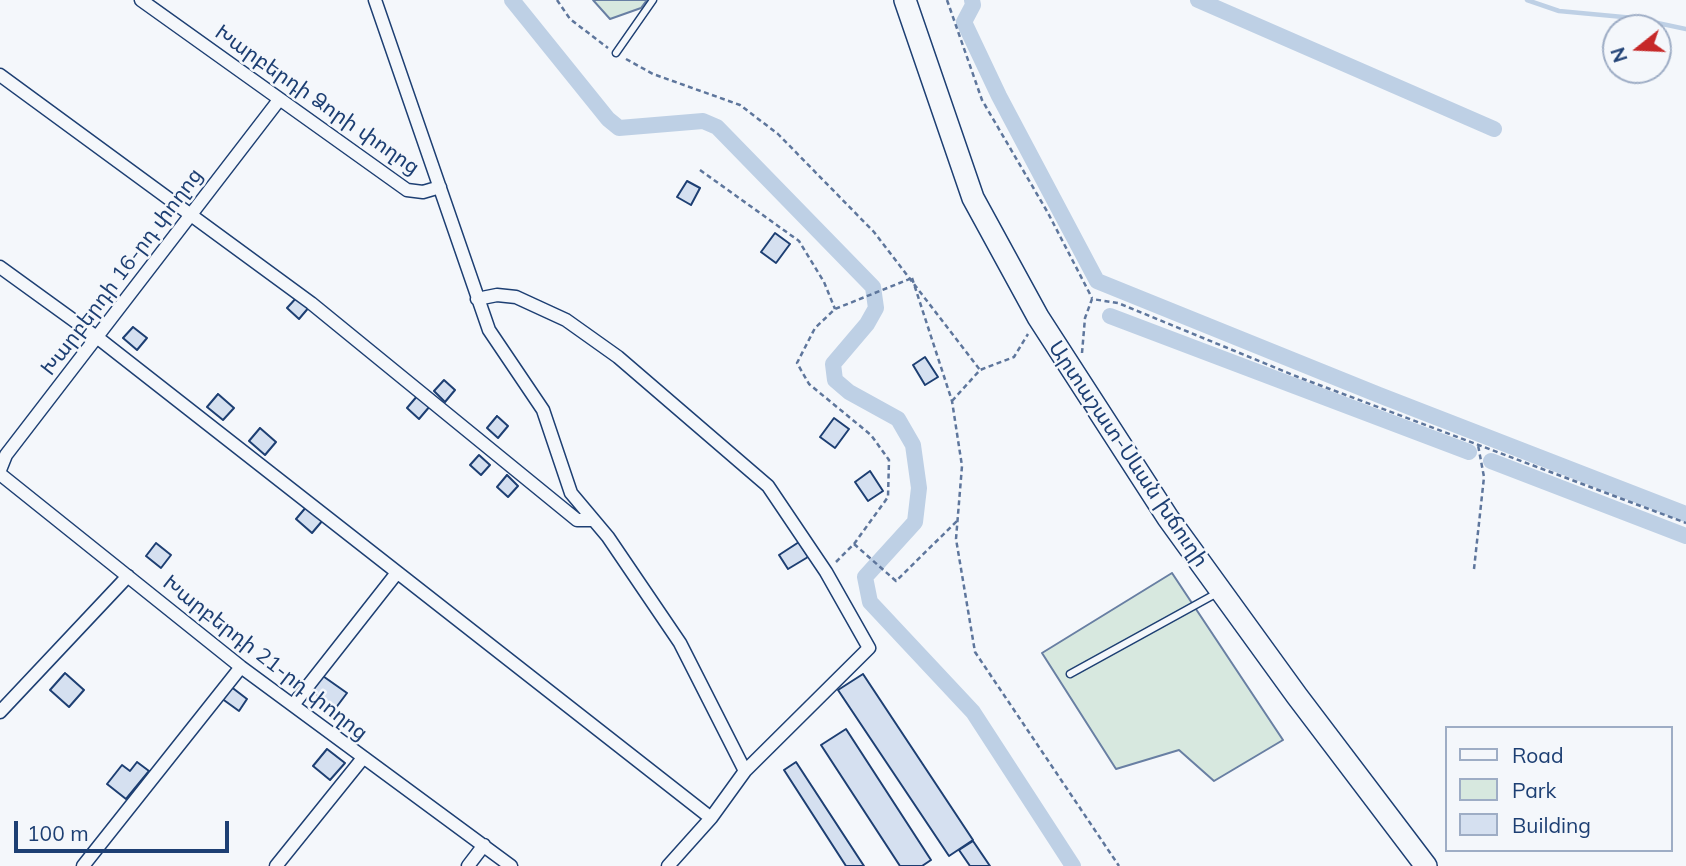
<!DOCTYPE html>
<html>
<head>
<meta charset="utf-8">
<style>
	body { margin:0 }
	#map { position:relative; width:1686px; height:866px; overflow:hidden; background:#f4f7fb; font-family:Mulish,sans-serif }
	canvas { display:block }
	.legend { position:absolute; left:1445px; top:726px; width:228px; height:126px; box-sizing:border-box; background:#f4f7fb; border:2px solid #9eadc5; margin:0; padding:9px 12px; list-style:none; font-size:21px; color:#1d3f73 }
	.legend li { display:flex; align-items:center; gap:14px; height:35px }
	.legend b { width:35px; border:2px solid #9eadc5 }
	.north { position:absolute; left:1602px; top:14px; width:70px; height:70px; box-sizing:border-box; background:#f4f7fb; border:2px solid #9eadc5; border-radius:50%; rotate:252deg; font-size:19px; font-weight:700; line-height:28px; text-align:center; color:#1d3f73 }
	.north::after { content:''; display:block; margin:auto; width:24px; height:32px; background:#c62828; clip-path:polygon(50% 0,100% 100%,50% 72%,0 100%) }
	.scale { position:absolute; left:14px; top:821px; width:215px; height:32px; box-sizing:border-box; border:4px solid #1d3f73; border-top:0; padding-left:9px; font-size:21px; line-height:24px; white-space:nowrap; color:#1d3f73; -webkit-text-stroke:5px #f4f7fb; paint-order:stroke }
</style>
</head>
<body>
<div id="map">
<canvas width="1686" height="866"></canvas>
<ul class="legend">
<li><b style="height:9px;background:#f4f7fb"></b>Road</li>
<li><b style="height:19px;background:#d7e8df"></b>Park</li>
<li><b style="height:19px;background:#d5e0f0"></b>Building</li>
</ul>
<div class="north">N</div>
<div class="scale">100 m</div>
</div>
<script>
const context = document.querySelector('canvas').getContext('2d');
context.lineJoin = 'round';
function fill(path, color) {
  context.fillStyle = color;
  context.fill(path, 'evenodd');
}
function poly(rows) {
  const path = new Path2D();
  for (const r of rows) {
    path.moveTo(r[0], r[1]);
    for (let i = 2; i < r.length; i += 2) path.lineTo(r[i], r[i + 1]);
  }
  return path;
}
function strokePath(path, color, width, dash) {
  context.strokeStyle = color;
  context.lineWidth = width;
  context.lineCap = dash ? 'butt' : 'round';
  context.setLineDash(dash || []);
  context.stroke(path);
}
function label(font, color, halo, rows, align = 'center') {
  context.font = font + ' Mulish,"Noto Sans Armenian",sans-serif';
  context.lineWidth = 5;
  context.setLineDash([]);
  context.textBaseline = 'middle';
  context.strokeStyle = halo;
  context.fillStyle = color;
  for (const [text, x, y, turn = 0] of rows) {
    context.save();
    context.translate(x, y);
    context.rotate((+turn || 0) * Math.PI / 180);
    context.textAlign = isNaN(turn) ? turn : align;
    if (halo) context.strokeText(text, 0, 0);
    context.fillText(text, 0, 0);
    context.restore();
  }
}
const green = poly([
	[593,0,647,0,641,8,610,19,593,0],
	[1172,573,1283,740,1214,781,1179,750,1116,769,1042,653,1172,573]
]);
fill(green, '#d7e8df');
strokePath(green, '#687fa3', 2);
strokePath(poly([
	[1527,0,1559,11,1634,18,1686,29]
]), '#bed0e5', 4.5);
strokePath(poly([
	[512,0,608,119,619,128,703,121,717,127,873,287,876,308,867,324,833,364,835,380,849,392,898,419,913,445,919,488,915,522,865,577,870,602,973,712,1073,866],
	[972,0,973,5,964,22,999,96,1097,281,1379,395,1686,514],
	[1198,0,1494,129],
	[1110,316,1469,452],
	[1491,461,1686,536]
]), '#bed0e5', 16);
const building = poly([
	[687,181,700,188,691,205,677,197,687,181],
	[775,233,790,244,776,263,761,252,775,233],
	[298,296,310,306,299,319,287,308,298,296],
	[133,327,147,338,137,350,123,338,133,327],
	[925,357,938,377,925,385,913,365,925,357],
	[444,380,455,390,445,402,434,391,444,380],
	[218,394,234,408,223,420,207,407,218,394],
	[418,395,430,406,419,419,407,408,418,395],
	[497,416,508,426,498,438,487,428,497,416],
	[834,418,849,429,835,448,820,437,834,418],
	[260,428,276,442,265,455,249,441,260,428],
	[479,455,490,465,481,475,470,465,479,455],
	[870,471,883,491,868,501,855,482,870,471],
	[507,475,518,486,508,497,497,487,507,475],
	[307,506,323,520,312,533,296,519,307,506],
	[799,542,808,557,788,569,779,555,799,542],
	[156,543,171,555,161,568,146,556,156,543],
	[65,673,84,690,69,707,50,690,65,673],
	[320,674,347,693,335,709,309,689,320,674],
	[863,674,973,840,949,856,838,690,863,674],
	[230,686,247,699,239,711,221,698,230,686],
	[846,729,931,860,922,866,900,866,821,745,846,729],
	[327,749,345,763,330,780,313,766,327,749],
	[137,762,149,771,126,799,107,784,122,765,130,771,137,762],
	[796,762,864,866,846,866,784,770,796,762],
	[973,841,990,866,970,866,959,850,973,841]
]);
fill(building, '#d5e0f0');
strokePath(building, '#1d3f73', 2);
const service = poly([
	[616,53,653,0],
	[1070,674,1219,592]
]);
const minor = poly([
	[141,0,407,190,423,192,440,187],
	[375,0,489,330,543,410,571,493,608,537,680,643,745,771],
	[0,75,311,303,577,520,592,520],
	[0,267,98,338,711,818],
	[477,299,497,295,516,297,566,320,618,357,768,486,826,572,869,648,745,771,711,818,668,866],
	[0,470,6,455,279,100],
	[0,474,241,667,511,866],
	[293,705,396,574],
	[0,712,128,576],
	[83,866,241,667],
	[276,866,363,758],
	[468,866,484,845]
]);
const primary = poly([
	[905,0,973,198,1038,317,1168,518,1297,696,1426,866]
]);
strokePath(service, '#1d3f73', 9);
strokePath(minor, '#1d3f73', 15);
strokePath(primary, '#1d3f73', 24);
strokePath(poly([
	[557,0,570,19,608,48],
	[947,0,982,100,1048,213,1092,298],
	[626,59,653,74,740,105,778,134,874,232,980,370],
	[700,170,799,241,824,282,835,309],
	[912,278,952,401,962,466,956,539,975,652,1119,866],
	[1082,353,1085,318,1092,299,1118,303,1298,377,1686,523],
	[952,401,980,370,1014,357,1028,334],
	[854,544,896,581,958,520],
	[836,562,854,544,888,497,889,460,871,435,809,384,797,363,815,328,835,309,912,278],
	[1474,569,1484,477,1478,445]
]), '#5e769c', 2.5, [5, 3.5]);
strokePath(service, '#f4f7fb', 6);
strokePath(minor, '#f4f7fb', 12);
strokePath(primary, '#f4f7fb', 21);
label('21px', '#1d3f73', '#f4f7fb', [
	["Խարբերդի Ձորի փողոց",317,100,35],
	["Խարբերդի 16-րդ փողոց",122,272,-53],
	["Արտաշատ-Սևան խճուղի",1128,454,56],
	["Խարբերդի 21-րդ փողոց",265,658,38]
]);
</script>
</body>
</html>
